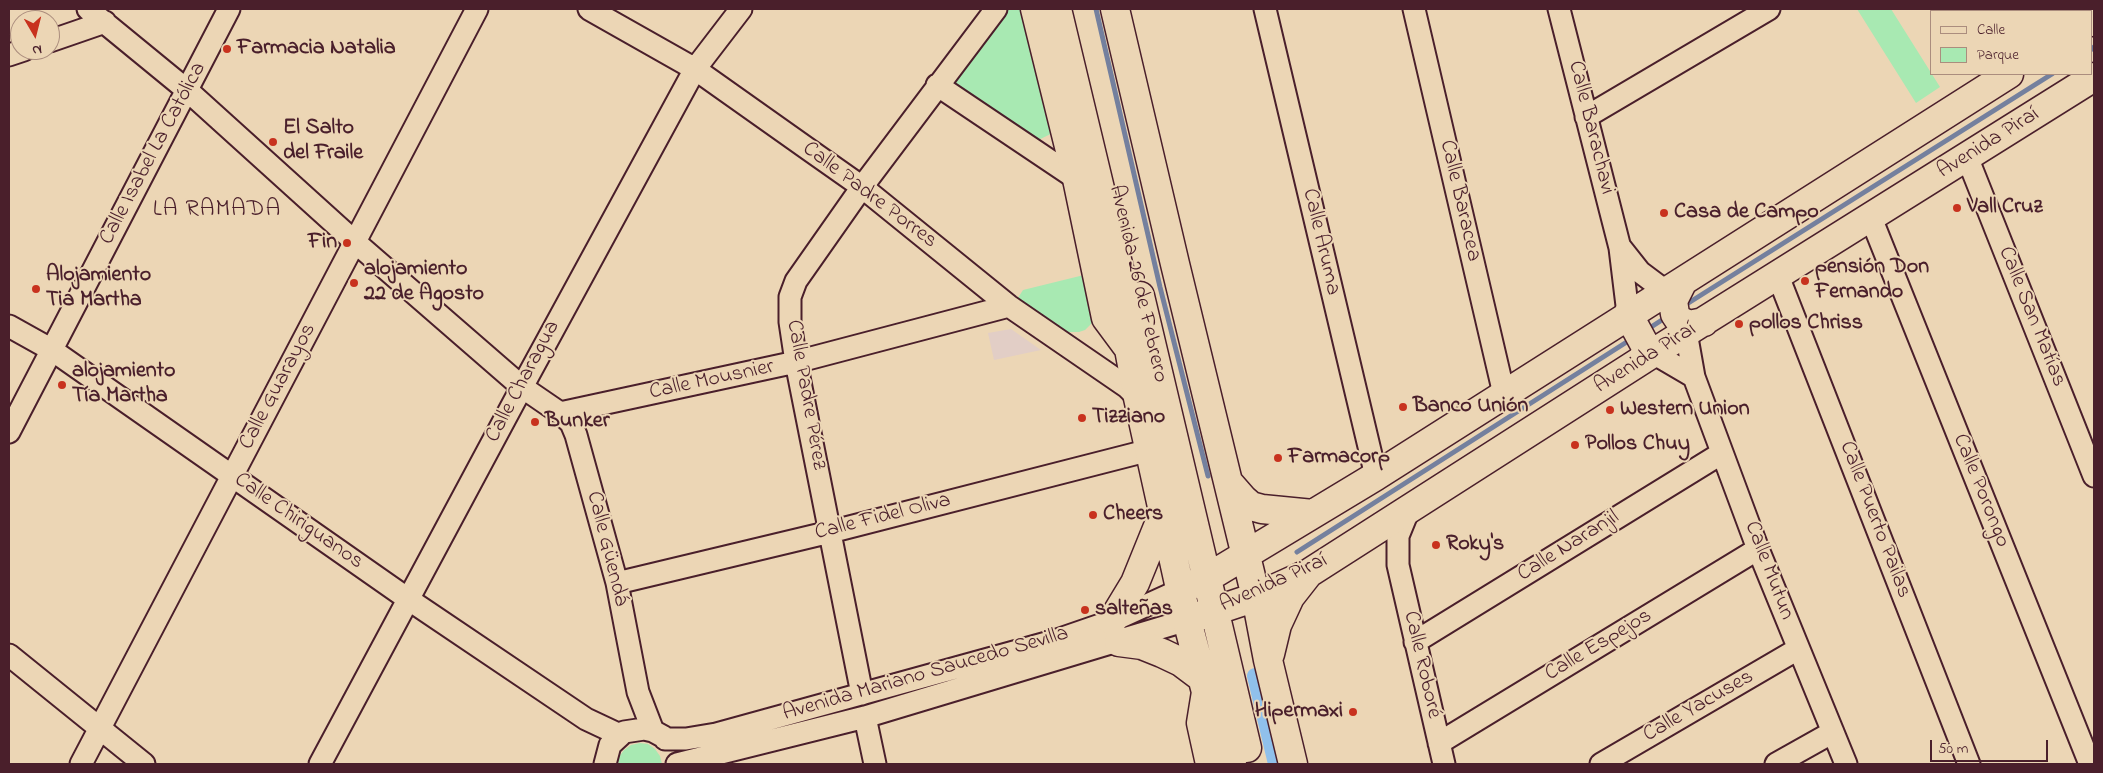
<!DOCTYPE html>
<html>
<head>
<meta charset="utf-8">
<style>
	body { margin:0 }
	#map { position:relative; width:2103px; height:773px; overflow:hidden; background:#ecd6b5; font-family:"Indie Flower",sans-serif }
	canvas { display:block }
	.frame { position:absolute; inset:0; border:10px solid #4a1f2b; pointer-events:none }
	.legend { position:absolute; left:1930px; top:10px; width:162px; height:65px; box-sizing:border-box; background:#ecd6b5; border:1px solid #ab8d7e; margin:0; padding:6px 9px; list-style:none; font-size:15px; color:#4a1f2b }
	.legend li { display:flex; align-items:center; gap:10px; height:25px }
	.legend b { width:25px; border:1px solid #ab8d7e }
	.north { position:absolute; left:10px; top:10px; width:50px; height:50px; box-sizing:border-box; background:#ecd6b5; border:1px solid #ab8d7e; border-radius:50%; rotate:172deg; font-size:14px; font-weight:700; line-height:20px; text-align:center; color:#4a1f2b }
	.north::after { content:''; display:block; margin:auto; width:18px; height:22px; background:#c8321e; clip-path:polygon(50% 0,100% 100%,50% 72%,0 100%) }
	.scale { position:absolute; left:1930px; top:740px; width:118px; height:22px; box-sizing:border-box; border:2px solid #4a1f2b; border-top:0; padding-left:6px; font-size:15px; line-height:18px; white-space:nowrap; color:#4a1f2b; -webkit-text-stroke:4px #ecd6b5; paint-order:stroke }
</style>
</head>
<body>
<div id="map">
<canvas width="2103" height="773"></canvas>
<div class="frame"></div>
<ul class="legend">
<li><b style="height:6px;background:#ecd6b5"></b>Calle</li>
<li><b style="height:14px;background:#a8e9b2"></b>Parque</li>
</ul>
<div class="north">N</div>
<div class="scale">50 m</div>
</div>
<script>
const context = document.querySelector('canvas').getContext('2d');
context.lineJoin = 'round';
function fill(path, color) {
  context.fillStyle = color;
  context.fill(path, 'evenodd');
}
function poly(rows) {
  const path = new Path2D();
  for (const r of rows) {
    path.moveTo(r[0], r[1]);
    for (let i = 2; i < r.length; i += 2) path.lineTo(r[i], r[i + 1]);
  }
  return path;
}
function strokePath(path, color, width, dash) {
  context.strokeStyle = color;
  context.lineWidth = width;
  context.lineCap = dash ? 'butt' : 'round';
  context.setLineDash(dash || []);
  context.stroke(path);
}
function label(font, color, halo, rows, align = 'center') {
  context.font = font + ' "Indie Flower",sans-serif';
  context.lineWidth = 4;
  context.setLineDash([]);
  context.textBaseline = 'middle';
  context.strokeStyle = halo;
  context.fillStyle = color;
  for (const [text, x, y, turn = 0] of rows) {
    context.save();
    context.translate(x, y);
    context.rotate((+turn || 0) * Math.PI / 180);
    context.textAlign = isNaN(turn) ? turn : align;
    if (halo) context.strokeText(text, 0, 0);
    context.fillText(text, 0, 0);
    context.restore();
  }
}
fill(poly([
	[1011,329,1041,350,994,360,988,333]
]), '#e2cec6');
fill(poly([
	[1003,9,1027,9,1057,131,1032,143,946,85],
	[1857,9,1891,9,1940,87,1916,103],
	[1088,274,1095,313,1091,324,1085,330,1079,332,1062,332,1016,301,1023,290],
	[640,743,648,744,655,749,660,756,662,764,618,764,619,757,624,750,631,745]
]), '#a8e9b2');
strokePath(poly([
	[1096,9,1160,287,1208,476],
	[2092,49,2094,47],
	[1682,307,2052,74],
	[1648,329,1665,318],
	[1297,552,1633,338]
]), '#74809e', 5);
strokePath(poly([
	[1255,676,1276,764]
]), '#90c0eb', 16);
const minor = poly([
	[88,9,188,91,355,242,522,387,560,413,571,423,576,435,617,583,638,692,653,731],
	[589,9,695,69,808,149,862,187,1009,306,1127,387,1138,398],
	[1265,9,1376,476],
	[1414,9,1504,394],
	[1559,9,1620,248,1628,314],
	[50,41,105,22],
	[9,55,24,50],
	[937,85,1077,179],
	[1586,117,1769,9],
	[1967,157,2094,476],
	[1871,218,2090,764],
	[1621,248,1640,272,1660,287,1669,290],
	[1778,276,1969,764],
	[9,326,52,350,408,599,586,719,620,735],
	[1686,332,1694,377,1758,549,1846,764],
	[1653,353,1694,377],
	[560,413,796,362,1009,306],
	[9,432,229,9],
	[1409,509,1398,536,1398,565,1444,764],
	[617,583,830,532,1150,450],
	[1415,642,1722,453],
	[9,655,144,764],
	[862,694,796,362,790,322,790,297,796,281,862,187,996,9],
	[865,717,875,764],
	[665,739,686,739,716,734,1057,640,1112,621,1180,590],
	[1439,743,1758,549],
	[81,764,477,9],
	[320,764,522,387,695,69,741,9],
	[605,764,610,745,624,732,644,729,653,731,664,737],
	[677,764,865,717,1187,620],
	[1601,764,1798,649],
	[1776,764,1833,732]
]);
const major = poly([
	[1035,9,1077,179,1106,318,1129,349],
	[1057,9,1130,314,1129,349,1138,398,1187,620,1206,692,1221,719,1232,764],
	[1115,9,1175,264,1256,597,1268,660,1293,764],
	[2092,22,2094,20],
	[1682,283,1673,301,1675,314,1679,320,1689,325,1704,322],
	[1140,296,1247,748],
	[1628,314,1647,349,1642,360],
	[1229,483,1243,499,1251,506,1262,509,1313,514],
	[1180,590,1207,578,1376,476,2009,74],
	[1187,620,1256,597,1309,573,1653,353,2094,77],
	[1112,621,1135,583,1163,514],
	[1119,642,1142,645,1162,653,1181,662,1201,677],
	[1270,654,1277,625,1290,597,1308,574],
	[1206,692,1201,723,1210,764]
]);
strokePath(minor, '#4a1f2b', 25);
strokePath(major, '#4a1f2b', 31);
strokePath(minor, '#ecd6b5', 21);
strokePath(major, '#ecd6b5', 28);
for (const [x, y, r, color] of [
	[227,49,5,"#c8321e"],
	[273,142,5,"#c8321e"],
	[1957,208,5,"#c8321e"],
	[1664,213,5,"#c8321e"],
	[347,243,5,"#c8321e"],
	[1805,281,5,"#c8321e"],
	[354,283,5,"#c8321e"],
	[36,289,5,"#c8321e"],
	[1739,324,5,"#c8321e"],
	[62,385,5,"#c8321e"],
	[1403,407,5,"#c8321e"],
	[1610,410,5,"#c8321e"],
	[1082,418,5,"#c8321e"],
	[535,422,5,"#c8321e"],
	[1575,445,5,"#c8321e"],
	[1278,458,5,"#c8321e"],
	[1093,515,5,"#c8321e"],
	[1436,545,5,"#c8321e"],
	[1085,610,5,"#c8321e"],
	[1353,712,5,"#c8321e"]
]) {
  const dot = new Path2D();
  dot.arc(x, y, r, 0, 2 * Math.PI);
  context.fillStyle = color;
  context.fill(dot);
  strokePath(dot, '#ecd6b5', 2);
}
label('bold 22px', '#4a1f2b', '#ecd6b5', [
	["Farmacia Natalia",237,49],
	["El Salto",283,129],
	["del Fraile",283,154],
	["Vall Cruz",1967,208],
	["Casa de Campo",1674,213],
	["Fin",337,243,"right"],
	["pensión Don",1815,268],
	["Fernando",1815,293],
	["alojamiento",364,270],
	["22 de Agosto",364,295],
	["Alojamiento",46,276],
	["Tia Martha",46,301],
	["pollos Chriss",1749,324],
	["alojamiento",72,372],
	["Tía Martha",72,397],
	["Banco Unión",1413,407],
	["Western Union",1620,410],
	["Tizziano",1092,418],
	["Bunker",545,422],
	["Pollos Chuy",1585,445],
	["Farmacorp",1288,458],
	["Cheers",1103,515],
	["Roky's",1446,545],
	["salteñas",1095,610],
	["Hipermaxi",1343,712,"right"]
], 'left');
label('22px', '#4a1f2b', '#ecd6b5', [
	["Calle Barachavi",1590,128,76],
	["Avenida Piraí",1989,144,-32],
	["Calle Isabel La Católica",154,154,-62],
	["Calle Padre Porres",869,196,37],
	["Calle Baracea",1459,201,77],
	["Calle Aruma",1320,242,77],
	["Avenida 26 de Febrero",1137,284,77],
	["Calle San Matías",2031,317,68],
	["Avenida Piraí",1646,359,-32],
	["Calle Mousnier",712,381,-12],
	["Calle Charagua",524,382,-62],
	["Calle Guarayos",279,387,-62],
	["Calle Padre Pérez",805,395,80],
	["Calle Porongo",1980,491,68],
	["Calle Fidel Oliva",883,518,-14],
	["Calle Puerto Pailas",1874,520,69],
	["Calle Chiriguanos",298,522,35],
	["Calle Naranjil",1569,547,-32],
	["Calle Güendá",606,549,76],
	["Calle Mutun",1768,571,69],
	["Avenida Piraí",1274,584,-24],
	["Calle Espejos",1599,646,-31],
	["Calle Roboré",1421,665,77],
	["Avenida Mariano Saucedo Sevilla",926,675,-16],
	["Calle Yacuses",1699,707,-30]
]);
context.letterSpacing = '1px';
label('24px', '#4a1f2b', '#ecd6b5', [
	["LA RAMADA",217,211]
]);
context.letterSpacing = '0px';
</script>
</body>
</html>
